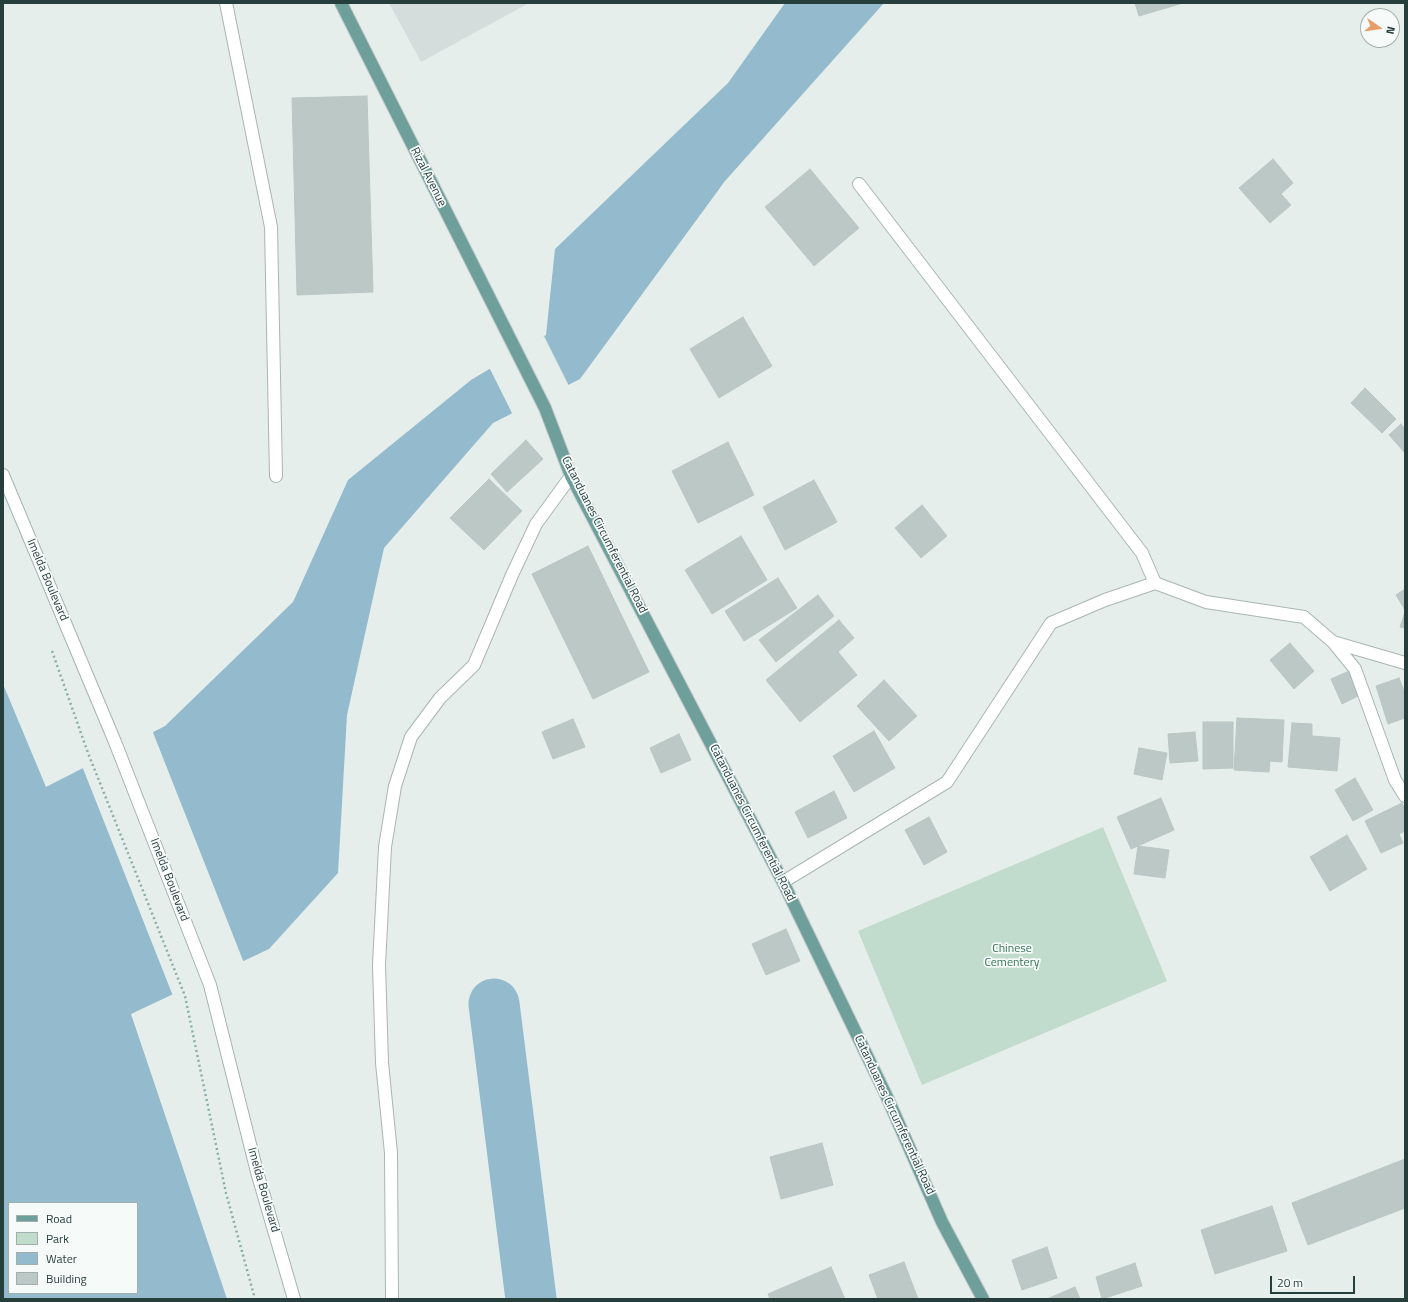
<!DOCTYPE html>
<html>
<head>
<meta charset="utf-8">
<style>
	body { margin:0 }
	#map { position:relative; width:1408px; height:1302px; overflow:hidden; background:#e6eeeb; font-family:"Titillium Web",sans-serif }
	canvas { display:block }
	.frame { position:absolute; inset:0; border:4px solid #263e3c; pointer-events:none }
	.legend { position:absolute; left:8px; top:1202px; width:130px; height:92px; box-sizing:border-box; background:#f6faf9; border:1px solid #a3afad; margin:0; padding:5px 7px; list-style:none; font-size:12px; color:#263e3c }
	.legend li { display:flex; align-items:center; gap:8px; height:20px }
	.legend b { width:20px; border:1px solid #a3afad }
	.north { position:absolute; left:1360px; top:8px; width:40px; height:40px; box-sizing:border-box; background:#f6faf9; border:1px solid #a3afad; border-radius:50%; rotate:103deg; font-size:11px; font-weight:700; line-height:16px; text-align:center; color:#263e3c }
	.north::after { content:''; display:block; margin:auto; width:14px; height:18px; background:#e69f6b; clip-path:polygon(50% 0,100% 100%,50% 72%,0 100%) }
	.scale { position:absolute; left:1270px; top:1276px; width:85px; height:18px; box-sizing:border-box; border:2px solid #263e3c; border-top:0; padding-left:5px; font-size:12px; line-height:14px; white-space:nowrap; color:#263e3c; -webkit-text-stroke:3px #f6faf9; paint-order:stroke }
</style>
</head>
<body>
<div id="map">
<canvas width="1408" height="1302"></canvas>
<div class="frame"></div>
<ul class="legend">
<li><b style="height:5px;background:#6e9f9b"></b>Road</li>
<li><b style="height:11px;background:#c1dccd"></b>Park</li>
<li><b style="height:11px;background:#93bacd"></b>Water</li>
<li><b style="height:11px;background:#bbc8c5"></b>Building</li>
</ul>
<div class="north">N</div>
<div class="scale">20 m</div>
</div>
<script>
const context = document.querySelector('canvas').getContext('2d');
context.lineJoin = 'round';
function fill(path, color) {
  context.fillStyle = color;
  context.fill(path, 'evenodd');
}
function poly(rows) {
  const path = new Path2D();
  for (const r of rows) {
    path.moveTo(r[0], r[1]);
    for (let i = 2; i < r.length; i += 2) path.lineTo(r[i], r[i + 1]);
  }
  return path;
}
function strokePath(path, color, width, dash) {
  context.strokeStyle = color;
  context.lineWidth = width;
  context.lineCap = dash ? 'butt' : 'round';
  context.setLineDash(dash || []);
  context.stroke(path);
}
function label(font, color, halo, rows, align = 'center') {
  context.font = font + ' "Titillium Web",sans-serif';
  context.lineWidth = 3.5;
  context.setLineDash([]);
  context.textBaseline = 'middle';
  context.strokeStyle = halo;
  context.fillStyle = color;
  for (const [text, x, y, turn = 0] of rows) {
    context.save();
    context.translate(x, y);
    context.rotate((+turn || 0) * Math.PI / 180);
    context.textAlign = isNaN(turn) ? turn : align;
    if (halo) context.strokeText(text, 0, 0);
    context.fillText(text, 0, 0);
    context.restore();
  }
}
fill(poly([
	[389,3,529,3,421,62]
]), '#d4dddb');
fill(poly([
	[1103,827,1167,981,922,1085,858,931]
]), '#c1dccd');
fill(poly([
	[785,3,884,3,725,181,580,379,493,423,384,548,347,715,338,873,269,949,131,1014,227,1299,3,1299,3,684,46,787,165,726,293,602,348,480,471,380,546,335,555,249,728,83],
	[9,1203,137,1203,137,1293,9,1293]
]), '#93bacd');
fill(poly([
	[544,336,569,386,513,415,489,367],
	[152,730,244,963,173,996,82,766]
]), '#e6eeeb');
strokePath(poly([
	[494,1004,531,1299]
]), '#93bacd', 51);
const building = poly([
	[1135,3,1183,3,1139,16,1135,3],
	[367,96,373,292,297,295,292,98,367,96],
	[1273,159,1293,183,1281,194,1291,205,1270,223,1239,188,1273,159],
	[810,169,859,228,814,266,765,207,810,169],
	[743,317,772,366,719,398,690,349,743,317],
	[1365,388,1396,419,1382,433,1351,403,1365,388],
	[1401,424,1405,429,1405,453,1389,435,1401,424],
	[526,440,543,459,507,492,491,474,526,440],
	[728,442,754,495,698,523,672,471,728,442],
	[489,479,522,511,484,550,450,518,489,479],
	[814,480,837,522,785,550,763,507,814,480],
	[922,505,947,536,921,558,895,528,922,505],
	[741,536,767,580,712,614,685,570,741,536],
	[588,546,649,672,593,699,532,574,588,546],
	[778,578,797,608,744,641,725,611,778,578],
	[1405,589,1405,610,1396,595,1405,589],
	[818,595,834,616,776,662,759,640,818,595],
	[1405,612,1405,628,1400,627,1405,612],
	[839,620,854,638,838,652,857,675,800,722,766,680,839,620],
	[1290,643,1314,671,1294,689,1270,660,1290,643],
	[1349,671,1360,695,1342,704,1331,679,1349,671],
	[1399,678,1404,691,1405,690,1405,718,1388,724,1376,686,1399,678],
	[884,680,917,716,889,741,857,706,884,680],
	[1237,718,1284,720,1282,762,1270,761,1269,772,1234,770,1237,718],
	[573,719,585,747,553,759,542,732,573,719],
	[1203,722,1233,722,1233,768,1203,769,1203,722],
	[1292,723,1312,724,1312,736,1340,738,1337,771,1288,767,1292,723],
	[874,731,895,768,854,792,833,756,874,731],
	[1195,732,1198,761,1170,763,1168,734,1195,732],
	[679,734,691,760,661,773,650,748,679,734],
	[1139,748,1167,753,1162,780,1134,774,1139,748],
	[1355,778,1373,810,1353,821,1335,790,1355,778],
	[834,791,847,818,808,838,795,812,834,791],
	[1161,798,1174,830,1131,849,1117,817,1161,798],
	[1402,803,1405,809,1405,831,1399,834,1403,843,1381,853,1365,821,1402,803],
	[929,817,947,852,924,865,905,830,929,817],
	[1347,835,1367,869,1330,891,1310,857,1347,835],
	[1138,846,1169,850,1165,878,1134,874,1138,846],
	[786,929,800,961,766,975,752,944,786,929],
	[822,1143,833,1185,781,1199,770,1157,822,1143],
	[1405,1159,1405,1208,1308,1245,1292,1203,1405,1159],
	[1272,1206,1287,1251,1215,1274,1201,1230,1272,1206],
	[1047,1247,1057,1278,1022,1290,1012,1260,1047,1247],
	[904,1262,918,1299,878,1299,869,1275,904,1262],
	[1135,1263,1142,1286,1102,1299,1096,1277,1135,1263],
	[831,1267,845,1299,770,1299,768,1294,831,1267],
	[1075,1287,1080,1299,1047,1299,1075,1287]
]);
fill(building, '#bbc8c5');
strokePath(building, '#b9c7c3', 1);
const service = poly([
	[226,3,271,227,276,476],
	[859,184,1142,553,1155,583],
	[392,1299,391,1153,382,1063,379,965,385,847,395,786,411,737,440,698,474,665,512,575,536,524,571,476]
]);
const minor = poly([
	[1333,642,1405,663],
	[783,882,947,782,1051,623,1105,600,1155,583,1206,602,1304,617,1333,642,1355,669,1395,780,1405,796]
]);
const secondary = poly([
	[3,475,115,742,210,985,257,1172,294,1299]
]);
const primary = poly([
	[341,3,545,408,571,476,783,882,887,1097,942,1222,983,1299]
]);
strokePath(service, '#a9b6b3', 14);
strokePath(minor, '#a9b6b3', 14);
strokePath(secondary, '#a2b5b2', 14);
strokePath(primary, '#c2c9c8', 14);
strokePath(poly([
	[52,651,88,753,185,996,226,1193,255,1299]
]), '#89aea9', 2.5, [2, 3]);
strokePath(service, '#fff', 12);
strokePath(minor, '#fff', 12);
strokePath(secondary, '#fff', 12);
strokePath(primary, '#6e9f9b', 12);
label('12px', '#263e3c', '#f6faf9', [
	["Rizal Avenue",428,177,63],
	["Catanduanes Circumferential Road",604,535,63],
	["Imelda Boulevard",47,580,67],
	["Catanduanes Circumferential Road",752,823,63],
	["Imelda Boulevard",169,880,69],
	["Catanduanes Circumferential Road",894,1115,65],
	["Imelda Boulevard",263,1190,74]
]);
label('12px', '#347257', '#f6faf9', [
	["Chinese",1012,949],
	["Cementery",1012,963]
]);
</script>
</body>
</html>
